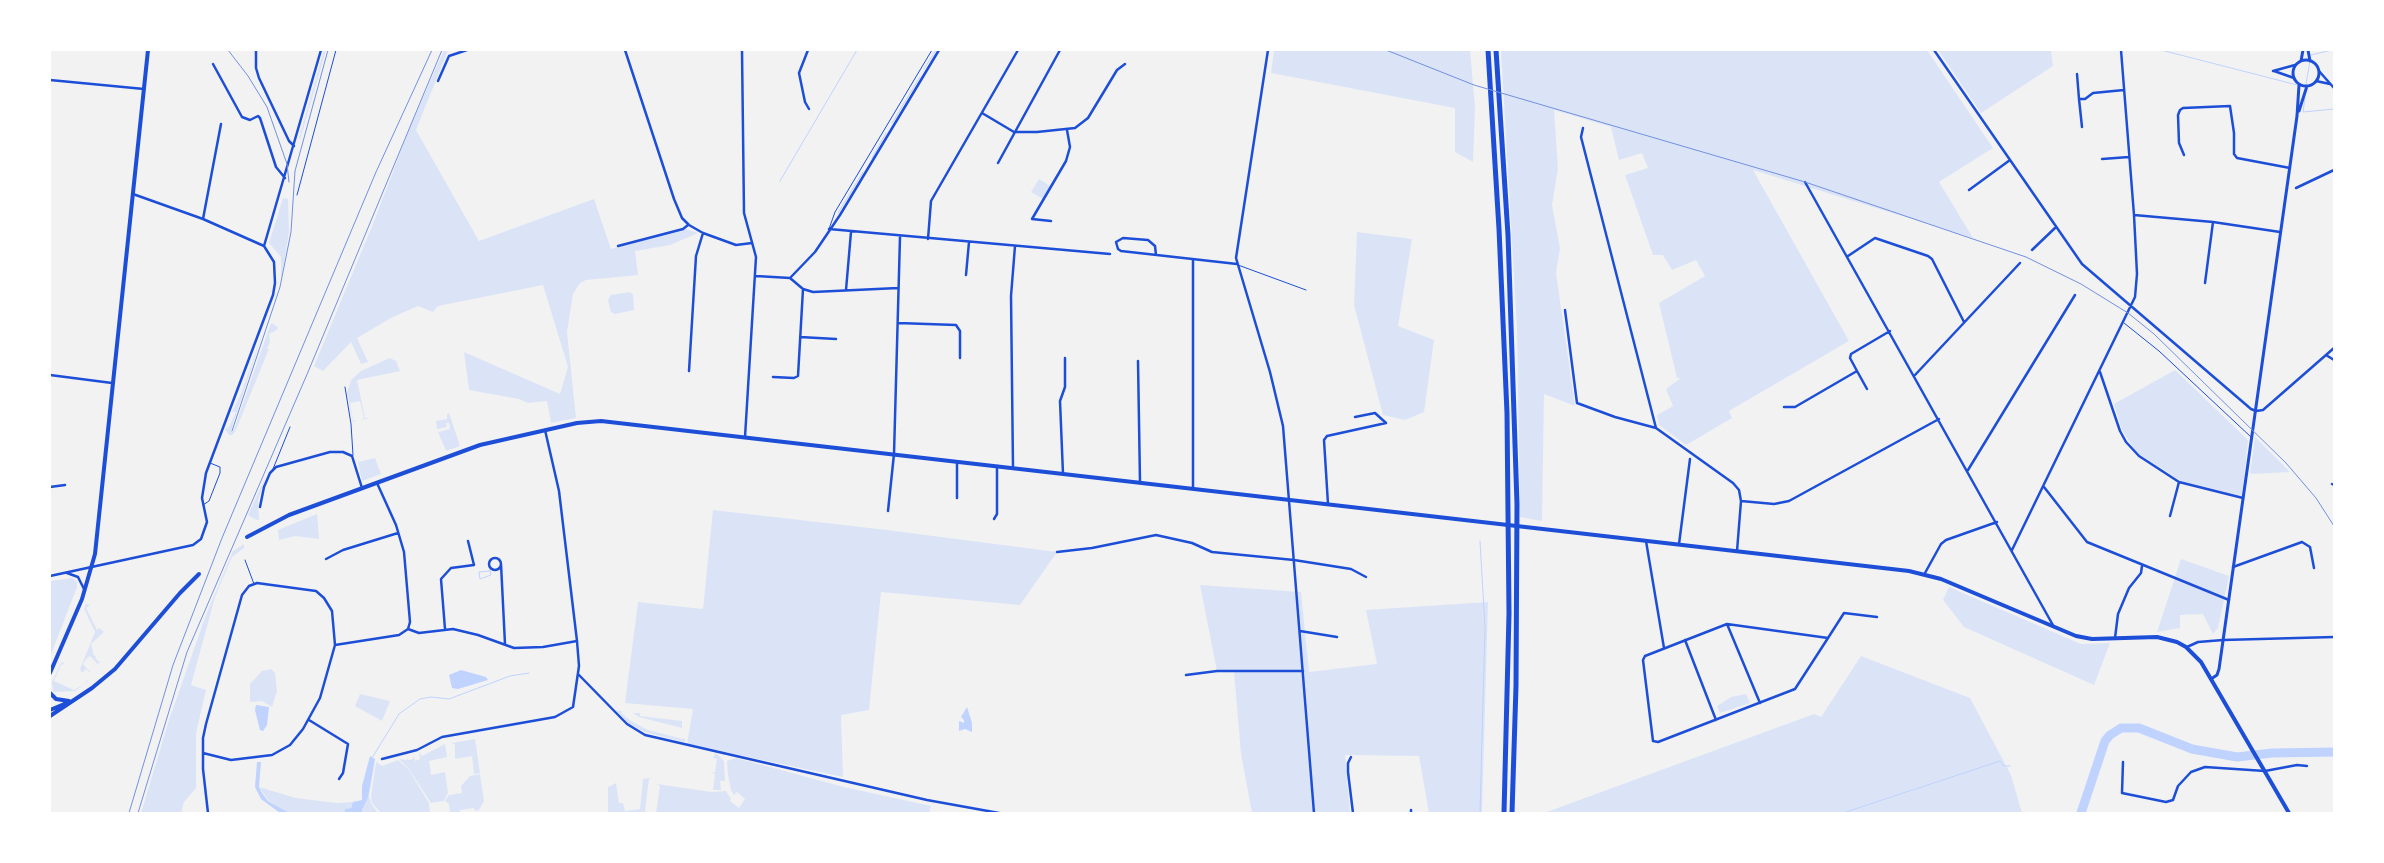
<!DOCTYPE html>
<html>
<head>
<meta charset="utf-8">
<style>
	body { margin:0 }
	#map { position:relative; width:2384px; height:863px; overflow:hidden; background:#f2f2f2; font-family:"Noto Sans",sans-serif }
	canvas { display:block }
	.frame { position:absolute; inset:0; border:51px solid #fff; pointer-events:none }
</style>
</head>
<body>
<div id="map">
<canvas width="2384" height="863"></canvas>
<div class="frame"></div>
</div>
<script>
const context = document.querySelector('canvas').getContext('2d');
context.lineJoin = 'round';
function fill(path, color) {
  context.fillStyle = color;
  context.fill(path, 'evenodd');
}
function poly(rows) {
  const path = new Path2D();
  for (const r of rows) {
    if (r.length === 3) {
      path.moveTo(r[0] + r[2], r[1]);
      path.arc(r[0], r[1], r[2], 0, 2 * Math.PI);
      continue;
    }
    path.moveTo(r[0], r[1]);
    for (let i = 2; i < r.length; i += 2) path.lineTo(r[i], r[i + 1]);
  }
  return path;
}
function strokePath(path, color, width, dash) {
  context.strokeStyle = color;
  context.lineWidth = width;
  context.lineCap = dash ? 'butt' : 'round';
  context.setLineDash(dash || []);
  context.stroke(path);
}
fill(poly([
	[324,50,326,50,300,140,299,138],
	[444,50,448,50,416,130,479,241,594,199,611,249,686,229,698,233,670,245,635,251,638,275,586,280,580,283,573,294,567,332,576,418,551,423,547,401,528,403,519,399,469,390,464,352,560,394,568,367,543,285,438,306,433,312,418,306,391,318,357,338,368,362,361,364,351,342,323,371,314,366,373,224,410,127],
	[1274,50,1470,50,1475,107,1473,162,1455,152,1455,108,1271,73],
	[1501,50,1927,50,1993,148,1939,182,1973,238,1753,170,1849,341,1729,411,1732,418,1686,445,1659,425,1657,415,1673,406,1666,389,1681,378,1677,378,1659,303,1705,276,1696,260,1672,270,1663,255,1653,255,1625,175,1648,168,1642,153,1619,160,1611,127,1554,110,1558,168,1552,205,1560,248,1556,273,1575,406,1544,394,1542,521,1520,517,1517,328],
	[1938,50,2051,50,2053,66,1981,113],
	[1039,179,1050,186,1043,199,1031,192],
	[283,198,288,199,289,232,281,280,281,257,269,243],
	[1357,232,1412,239,1398,326,1434,340,1424,412,1405,420,1383,415,1354,305],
	[629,292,633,294,634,310,615,314,611,312,608,300,611,295],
	[271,323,278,327,277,330,269,334,270,342,267,349,269,349,235,432,232,435,229,435,225,429,229,427,236,412,232,412,240,396,263,332,231,431,233,432],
	[390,358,396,361,400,371,357,380,365,418,369,418,361,420,364,418,360,401,350,403,353,420,356,420,353,422,347,393,351,380,361,371],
	[2175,370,2248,440,2242,496,2181,481,2136,452,2122,430,2114,404],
	[449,413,460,446,446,451,438,432,450,429,449,423,446,423,447,427,437,429,436,421,447,419,447,414],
	[2255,437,2290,472,2250,474],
	[375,458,381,474,362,481,358,462],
	[265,478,258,501,259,520,254,519,248,515],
	[713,510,887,530,1057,552,1020,605,881,592,869,710,841,715,843,777,687,744,693,709,625,703,638,602,703,609],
	[317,514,319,539,295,536,279,540,278,530],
	[244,544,244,548,232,557,215,597,191,685,206,690,196,733,196,788,184,802,181,813,141,813,169,720,206,615,233,551],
	[2181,559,2229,576,2218,628,2213,634,2203,614,2180,615,2180,628,2157,632],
	[72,578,77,582,77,587,50,657,50,581],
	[1200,585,1301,592,1309,672,1377,664,1366,610,1488,602,1482,813,1429,813,1419,756,1345,755,1350,813,1252,813,1241,754,1234,672,1217,671],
	[1949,587,2081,644,2110,643,2094,685,1964,627,1943,600],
	[86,604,90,605,86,608,97,630,99,628,104,632,91,644,94,656,97,655,95,658,99,662,102,660,95,666,97,663,90,656,86,659,83,664,89,671,92,669,89,672,86,669,82,673,80,669,95,632,84,609],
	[1861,656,1970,698,2011,775,2022,813,1544,813,1814,714,1821,717],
	[63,662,64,664,61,665,54,681,74,690,87,683,86,679,88,682,75,691,53,692,52,682,61,663],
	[271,669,275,673,277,691,272,707,262,701,250,702,250,684,262,671],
	[360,694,390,701,382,721,355,706],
	[1746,694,1750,703,1720,713,1717,706,1731,697],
	[616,710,622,711,621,713,631,721,648,730,683,739,685,738,685,741,684,742,644,732,629,724],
	[633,713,640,713,640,716,682,721,682,728,639,717],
	[475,739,480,773,474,774,472,756,455,759,455,745,452,743],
	[445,744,447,757,429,761,431,775,445,772,448,793,444,801,431,803,409,769,399,759,407,760,407,757,408,760,413,759,414,755,415,761,420,759,419,752,422,756],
	[716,753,724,761,725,781,720,781,721,790,713,790,715,774,711,773,715,772,717,759,713,758],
	[736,758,844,787,931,806,929,813,656,813,660,786,656,784,712,792,726,791,731,799,730,801,739,808,745,799,737,792,734,795,731,790,728,775,727,761],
	[375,759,369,796,371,803,378,813,363,813,362,810,368,798],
	[398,760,409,770,429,803,430,813,381,813,372,803,371,797,376,762,382,766],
	[480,774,484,801,479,810,475,811,474,808,460,810,460,813,450,813,449,804,445,801,449,795,462,793,461,786,470,776],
	[643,779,649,778,652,779,649,779,645,811,647,813,608,813,608,787,616,783,619,803,623,803,625,811,640,809],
	[259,787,296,798,337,803,353,802,351,808,345,809,344,813,290,813,269,801]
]), '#dbe4f7');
fill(poly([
	[461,670,486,677,488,680,458,689,452,688,449,675],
	[256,705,269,707,267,725,263,731,260,730,255,710],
	[967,707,972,723,972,732,965,729,959,731,959,721,964,723,964,720,961,717],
	[370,756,375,759,368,798,362,810,363,813,344,813,345,809,351,808,353,802,362,800,362,786],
	[257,762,261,762,259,787,262,793,268,801,290,813,280,813,261,799,255,787]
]), '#bfd3fe');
strokePath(poly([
	[2161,50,2305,87],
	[2311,55,2332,50],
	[924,69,936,50],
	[2306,84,2310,61],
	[2305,98,2303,112,2334,109],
	[892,123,920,77],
	[872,158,886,133],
	[780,181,857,50],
	[838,213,863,172],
	[490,571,491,575,480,579,479,572,490,571],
	[372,758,399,714,420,699,431,697,449,699,510,676,529,673],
	[1480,813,1485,627,1480,541],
	[1843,813,2000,761,2004,766,2010,766]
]), '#bfd3fe', 1);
strokePath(poly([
	[2081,813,2105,741,2110,735,2121,728,2139,728,2192,749,2237,757,2272,753,2334,752]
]), '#bfd3fe', 9);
strokePath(poly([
	[297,195,336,50],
	[829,229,835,212,932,50],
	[1238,265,1306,290],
	[2124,323,2159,351,2251,437],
	[345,387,351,424,353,455],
	[273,469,290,427],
	[203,505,209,501,220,473,220,467,210,463],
	[245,560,254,584]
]), '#1d4ed8', 1);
strokePath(poly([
	[256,50,256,68,259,78,289,141,294,146],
	[625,50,674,199,682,218,689,225,703,233,736,245,752,243],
	[742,50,744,213,756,257,745,437],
	[808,50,799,73,805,102,809,109],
	[1268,50,1236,258,1270,372,1283,426,1314,813],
	[1934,50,2082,264,2251,409,2256,411,2263,410,2334,348],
	[213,64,242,117,250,120,258,116,260,118,276,167,285,178],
	[2273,71,2295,65],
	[2274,71,2294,78],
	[2319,71,2334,88],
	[2077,74,2079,99],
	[50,80,144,89],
	[438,81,449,56,467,50],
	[2316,81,2330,84],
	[982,113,1014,132,1037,132,1075,128,1088,118,1117,70,1125,64],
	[2082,127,2079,99,2085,99,2093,93,2124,90],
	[1583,128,1581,137,1656,428],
	[2184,155,2179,143,2178,115,2180,110,2183,108,2230,106,2234,133,2234,154,2237,158,2290,168],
	[2102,159,2129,157],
	[998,163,1060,50],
	[1805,182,2054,627],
	[2296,188,2334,170],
	[1969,190,2010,160],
	[2134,215,2213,222,2280,232],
	[203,219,221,124],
	[1051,221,1032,219,1066,161,1070,147,1067,130],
	[829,229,1110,254],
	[928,239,931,201,1018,50],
	[264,246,321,50],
	[618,246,683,229,688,225],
	[2032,250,2056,227],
	[1156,255,1155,246,1148,240,1123,238,1116,242,1118,249,1121,251,1237,264],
	[1848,256,1875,238,1928,256,1932,259,1964,322],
	[966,275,969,242],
	[756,276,790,278],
	[790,278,815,252,840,215,939,50],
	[790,278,803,289,813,292,898,288],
	[2205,283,2213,222],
	[846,290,851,232],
	[1565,310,1577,403,1615,417,1656,428,1733,483,1739,490,1741,501,1737,551],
	[898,323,956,325,960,331,960,358],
	[800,337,836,339],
	[2326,355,2334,360],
	[1138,361,1140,482],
	[689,371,696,256,703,233],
	[1857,371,1867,389],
	[2100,372,2120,431,2126,442,2139,456,2179,482,2243,498],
	[50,375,112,383],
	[1915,375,2020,263],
	[773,377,794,378,798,376,803,289],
	[1784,407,1795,407,1857,371,1850,358,1851,354,1890,331],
	[1013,468,1011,296,1015,246],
	[1968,470,2075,295],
	[1063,474,1060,401,1065,387,1065,358],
	[2332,484,2334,485],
	[50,487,65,485],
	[2044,487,2087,542,2229,600],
	[1193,488,1193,260],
	[957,498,957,462],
	[1741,501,1774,504,1789,501,1939,419],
	[1328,504,1324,440,1327,436,1386,423,1375,413,1355,417],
	[260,507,264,487,270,473,276,467,330,452,343,452,352,456,362,488],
	[888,511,894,454,900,237],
	[2170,516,2179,482],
	[994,519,997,514,997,466],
	[1646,541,1664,648],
	[1679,544,1690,459],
	[2012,550,2135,297,2137,274,2134,215,2121,50],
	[1057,552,1092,548,1156,535,1192,543,1212,552,1294,560,1351,569,1366,577],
	[495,564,6],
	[326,559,343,550,398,533],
	[501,564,505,644],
	[2233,567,2302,542,2310,547,2314,568],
	[67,573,78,577,84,589],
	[1925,573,1941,544,1946,540,1997,522],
	[50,576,193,545,201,539,207,522,202,498,206,473,273,295,275,283,274,262,264,246,203,219,133,194],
	[1727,624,1760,703],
	[408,629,419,633,453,629,478,635,514,648,543,647,577,641],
	[445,629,441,579,451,568,474,565,468,541],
	[1300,631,1337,637],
	[1828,638,1795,689,1658,742,1653,741,1643,660,1645,656,1727,624,1828,638,1844,613,1877,617],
	[2115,638,2118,614,2129,588,2141,573,2142,566],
	[1685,640,1716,720],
	[335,645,399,635,408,629,410,622,404,552,396,525,377,483],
	[2187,647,2198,642,2223,640,2334,637],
	[578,674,627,724,645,735,927,800,999,813],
	[1186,675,1217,671,1303,671],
	[309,720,348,744,343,773,339,779],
	[203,753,231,760,272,755,290,745,303,729,320,698,335,645,332,611,324,598,316,591,257,583,249,586,242,595,206,724,203,738,203,769,208,813],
	[1351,757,1348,763,1348,772,1353,813],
	[382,759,417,750,442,737,555,717,573,707,579,666,577,641,559,491,545,430],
	[2123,762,2122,793,2166,802,2173,800,2178,786,2191,772,2205,767,2265,771,2297,765,2307,766],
	[1411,810,1411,813]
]), '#1d4ed8', 2.5);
strokePath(poly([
	[2308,50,2310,61],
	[2306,73,13],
	[2301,61,2303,50],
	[2299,111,2307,86],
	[2211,679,2217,675,2219,669,2297,116,2299,85]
]), '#1d4ed8', 3);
strokePath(poly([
	[247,537,289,515,480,445,577,423,601,421,1909,571,1941,579,2076,636,2092,639,2157,637,2177,642,2186,647,2201,662,2289,813],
	[50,673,82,599,95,554,148,50],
	[50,693,56,699,69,701],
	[50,710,69,702],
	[50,716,92,688,115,669,180,593,199,574]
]), '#1d4ed8', 4);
strokePath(poly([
	[1488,50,1499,229,1507,413,1509,614,1504,813],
	[1496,50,1508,235,1517,504,1516,686,1512,813]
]), '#1d4ed8', 5);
strokePath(poly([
	[228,50,248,76,267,107,287,164,289,182],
	[1386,50,1474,85,1805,182,2026,257,2081,284,2128,313,2154,334,2286,463,2316,498,2334,526],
	[232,431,280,287,291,232,295,171,328,50],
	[129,813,173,665,222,538,376,172,432,50],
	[138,813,187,652,308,372,442,50]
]), '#7290e2', 1);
</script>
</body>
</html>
